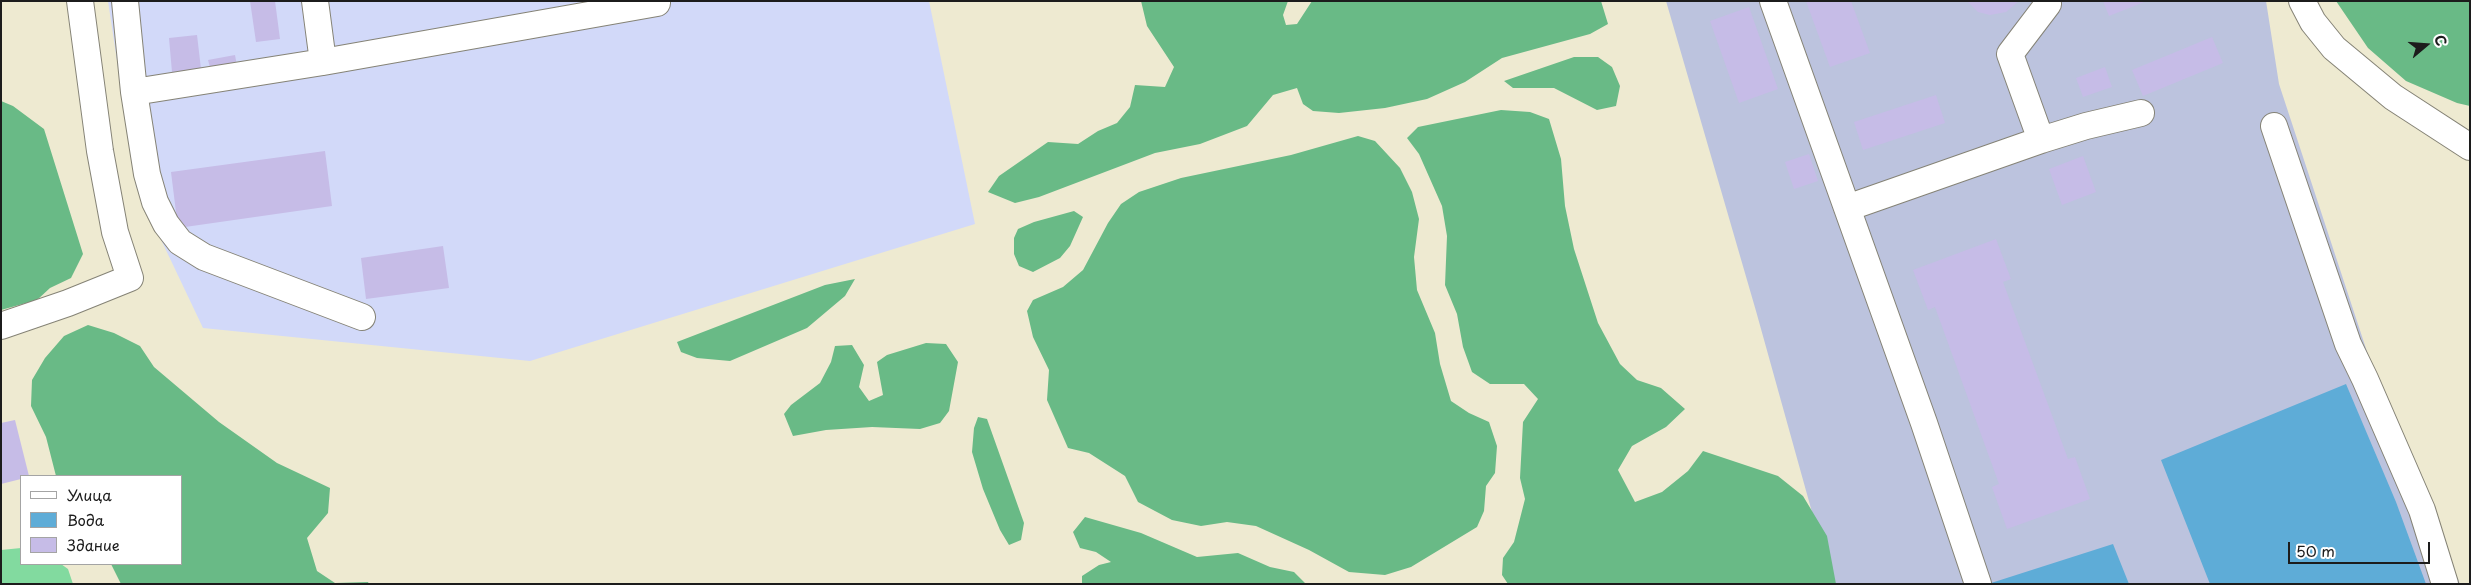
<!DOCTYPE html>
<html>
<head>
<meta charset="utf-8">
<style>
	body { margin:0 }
	#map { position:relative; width:2471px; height:585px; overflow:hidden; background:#eeead1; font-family:"Playpen Sans",sans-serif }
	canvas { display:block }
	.frame { position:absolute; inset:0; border:2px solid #1c1c1c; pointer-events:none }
	.legend { position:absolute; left:20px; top:475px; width:162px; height:90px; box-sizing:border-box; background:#fff; border:1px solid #a4a4a4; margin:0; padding:6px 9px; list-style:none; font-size:15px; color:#1c1c1c }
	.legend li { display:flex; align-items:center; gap:10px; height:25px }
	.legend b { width:25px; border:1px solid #a4a4a4 }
	.north { position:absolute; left:2401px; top:20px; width:50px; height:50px; -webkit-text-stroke:4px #fff; paint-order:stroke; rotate:72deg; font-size:14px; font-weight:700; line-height:20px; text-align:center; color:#1c1c1c }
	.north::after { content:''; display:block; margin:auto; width:18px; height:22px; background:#1c1c1c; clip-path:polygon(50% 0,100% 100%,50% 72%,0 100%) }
	.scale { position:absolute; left:2288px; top:542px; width:142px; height:22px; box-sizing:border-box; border:2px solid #1c1c1c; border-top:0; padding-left:6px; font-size:15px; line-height:18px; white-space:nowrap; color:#1c1c1c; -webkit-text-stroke:4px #fff; paint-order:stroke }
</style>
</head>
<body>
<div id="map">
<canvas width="2471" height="585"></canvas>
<div class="frame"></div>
<ul class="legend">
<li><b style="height:6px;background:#fff"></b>Улица</li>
<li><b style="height:14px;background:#5eacd7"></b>Вода</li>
<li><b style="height:14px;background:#c6bce7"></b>Здание</li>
</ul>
<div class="north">С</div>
<div class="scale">50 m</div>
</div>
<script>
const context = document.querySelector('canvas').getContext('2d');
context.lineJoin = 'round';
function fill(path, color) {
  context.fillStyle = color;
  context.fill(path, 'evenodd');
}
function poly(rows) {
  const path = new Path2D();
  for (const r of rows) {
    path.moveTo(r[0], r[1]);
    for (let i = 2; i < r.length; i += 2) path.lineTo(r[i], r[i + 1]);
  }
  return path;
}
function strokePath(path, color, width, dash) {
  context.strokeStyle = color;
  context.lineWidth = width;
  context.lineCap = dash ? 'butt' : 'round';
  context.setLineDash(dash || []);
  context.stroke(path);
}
fill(poly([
	[108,1,929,1,975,224,530,361,203,328,136,187]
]), '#d2d9f9');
fill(poly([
	[1666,1,2266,1,2279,84,2376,379,2460,584,1832,584,1756,311]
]), '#bcc3de');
fill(poly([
	[21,548,21,564,61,564,68,569,73,584,1,584,1,550]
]), '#82da9f');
fill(poly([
	[1141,1,1288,1,1283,15,1286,25,1297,24,1312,1,1601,1,1608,24,1590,34,1502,58,1465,82,1427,99,1385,108,1339,113,1313,111,1303,104,1297,88,1273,95,1247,126,1200,144,1155,153,1039,197,1015,203,988,192,999,176,1048,142,1078,144,1098,131,1117,123,1130,107,1135,85,1165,87,1174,67,1147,26],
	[2336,1,2470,1,2470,106,2457,103,2406,81,2368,48],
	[1574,57,1598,57,1612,67,1620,86,1616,106,1597,110,1554,88,1513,88,1504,81],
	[1,101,13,106,44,129,83,254,71,278,50,288,37,300,1,310],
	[1501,110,1530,112,1549,119,1561,159,1565,206,1574,249,1598,323,1620,364,1637,380,1661,388,1685,409,1666,427,1632,446,1618,470,1635,502,1662,492,1688,471,1703,451,1778,476,1803,496,1827,536,1836,584,1508,584,1502,575,1503,558,1514,542,1525,499,1520,478,1523,422,1538,399,1524,384,1490,384,1472,372,1463,347,1457,314,1445,285,1447,236,1442,206,1419,154,1407,138,1418,127],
	[1358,136,1375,141,1400,168,1412,192,1419,219,1414,257,1417,290,1435,333,1440,364,1451,401,1469,413,1489,422,1497,446,1495,473,1486,486,1484,511,1477,527,1411,567,1385,575,1349,572,1309,550,1256,526,1227,522,1201,526,1172,520,1138,502,1125,476,1089,453,1068,448,1047,400,1049,370,1033,337,1027,311,1033,300,1063,287,1083,270,1108,223,1121,204,1139,192,1181,178,1291,155],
	[1074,211,1083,217,1070,246,1060,258,1033,272,1019,266,1014,254,1014,238,1018,229,1034,222],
	[855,279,845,296,807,328,730,361,697,358,681,352,677,342,825,285],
	[88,325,114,333,140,346,154,367,219,422,277,463,330,488,328,513,307,538,317,571,335,583,368,582,369,584,121,584,111,564,181,564,181,476,56,476,46,437,31,406,32,380,45,358,64,336],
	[926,343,946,344,958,362,949,411,940,423,920,429,872,427,826,430,793,436,784,414,791,405,820,383,831,362,835,346,852,345,864,365,859,387,869,401,883,395,877,362,887,355],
	[978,417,987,419,1024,523,1021,540,1009,545,1000,530,983,489,972,452,974,428],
	[1085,517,1141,533,1197,557,1238,553,1270,567,1294,572,1306,584,1082,584,1082,576,1099,565,1111,562,1096,552,1080,548,1073,532]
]), '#69ba86');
fill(poly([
	[2346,384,2396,502,2426,584,2210,584,2161,460],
	[2113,544,2129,584,1988,584]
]), '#5eacd7');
fill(poly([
	[250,1,275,1,280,39,256,42],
	[1806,1,1851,1,1870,53,1830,67],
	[1967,1,2019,1,2006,12,1990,15,1978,12],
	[2103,1,2147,1,2109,16],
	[1749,7,1778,89,1739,103,1710,21],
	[197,35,201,69,172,72,169,38],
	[2212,37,2223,63,2143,96,2132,70],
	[235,55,237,66,211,71,208,60],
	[2105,67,2112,87,2083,97,2076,78],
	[1936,95,1945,123,1863,150,1854,122],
	[325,151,332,206,178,228,171,172],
	[1809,154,1818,181,1794,189,1785,162],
	[2083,156,2096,192,2062,205,2049,169],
	[1996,239,2011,279,2003,282,2068,459,2075,457,2090,499,2007,529,1992,487,1999,484,1935,307,1928,310,1913,270],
	[443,246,449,288,366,299,361,258],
	[15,420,29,476,21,476,21,479,1,484,1,423]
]), '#c6bce7');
const minor = poly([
	[125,1,134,92,147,174,155,202,166,224,180,242,204,257,362,317],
	[1773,1,1924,423,1978,584],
	[2302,1,2313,22,2334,48,2393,97,2470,147],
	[323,62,657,3],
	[134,92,323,62,315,1],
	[2274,126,2348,344,2365,379,2422,510,2445,584],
	[2041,140,2010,54,2048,4,2047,1],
	[1847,208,2041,140,2086,126,2141,113],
	[1,326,68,303,130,278,115,232,100,151,80,1]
]);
strokePath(minor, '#858376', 28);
strokePath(minor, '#fff', 26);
</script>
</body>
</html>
